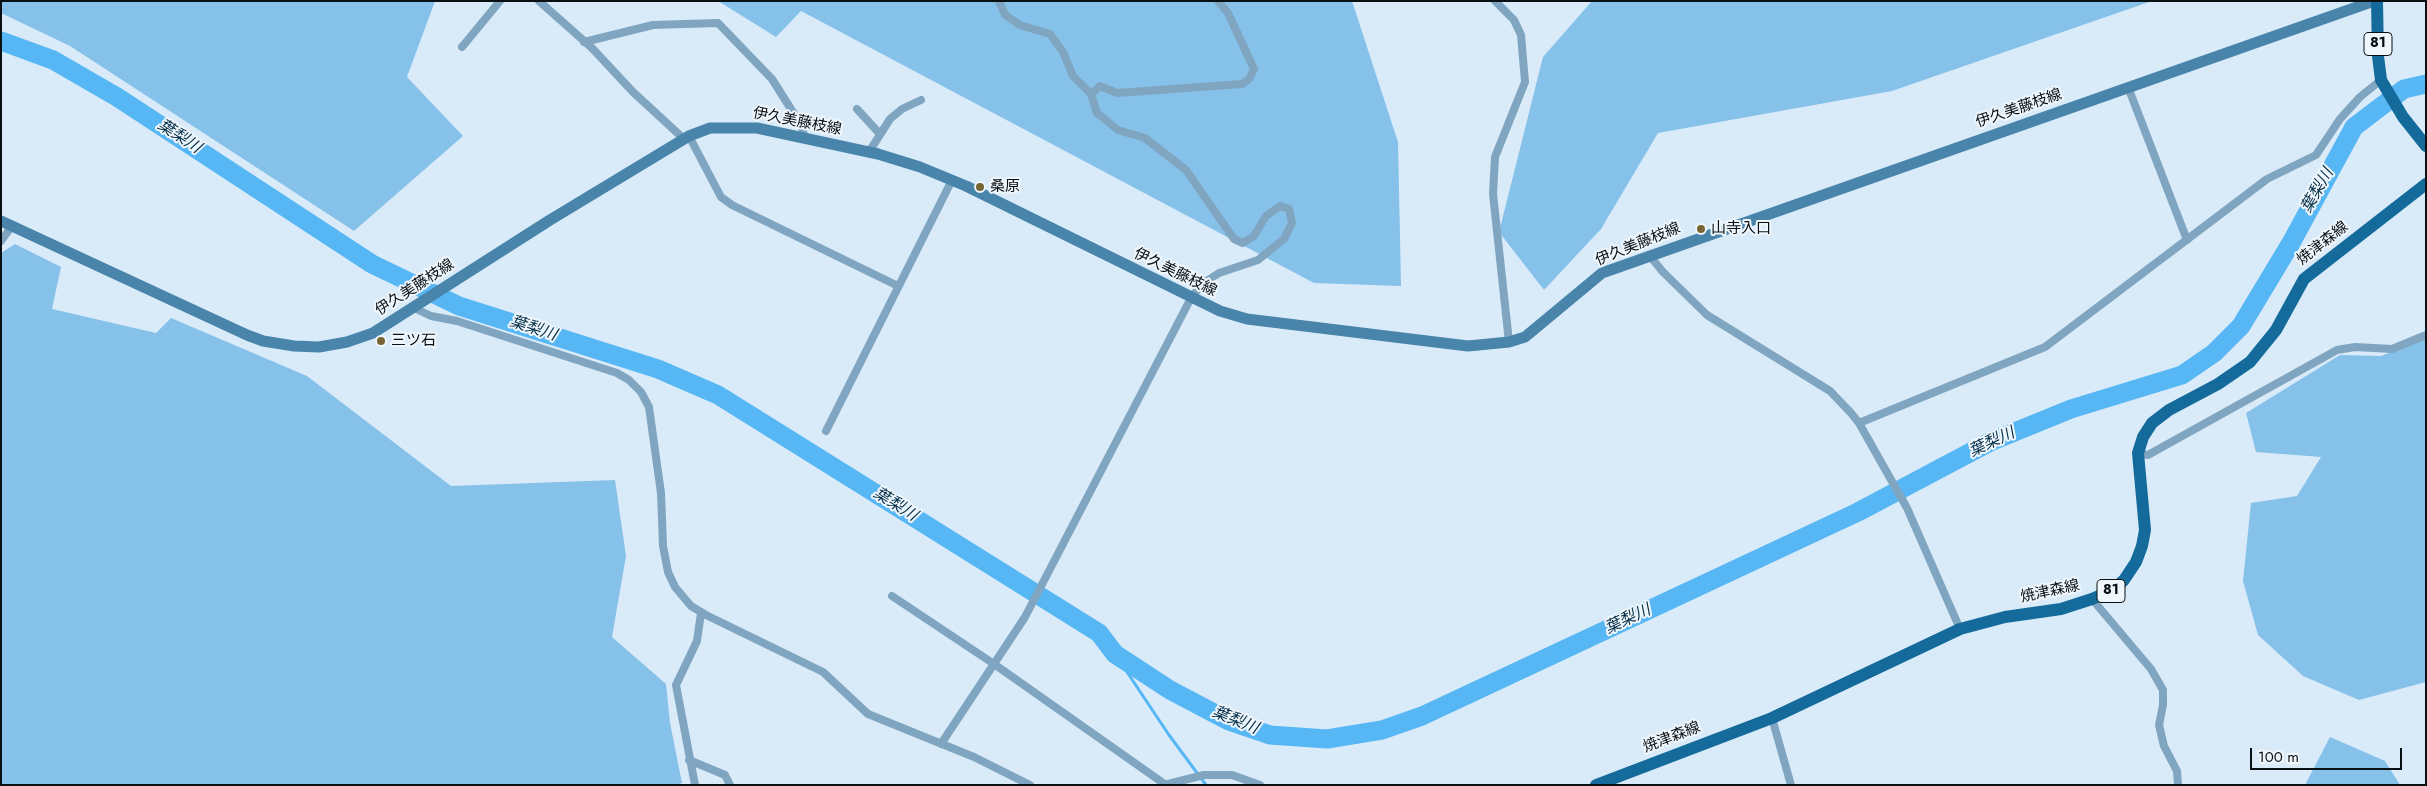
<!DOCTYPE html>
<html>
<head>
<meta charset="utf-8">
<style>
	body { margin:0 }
	#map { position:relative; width:2427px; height:786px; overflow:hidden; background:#d9ebf9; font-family:Jost,sans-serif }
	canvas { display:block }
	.frame { position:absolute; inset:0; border:2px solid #091014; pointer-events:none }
	.scale { position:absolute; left:2250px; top:748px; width:152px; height:22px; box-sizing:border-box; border:2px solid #091014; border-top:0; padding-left:6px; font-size:15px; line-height:18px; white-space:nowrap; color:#091014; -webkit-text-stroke:4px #eff6fc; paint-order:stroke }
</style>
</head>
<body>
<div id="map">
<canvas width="2427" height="786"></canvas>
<div class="frame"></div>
<div class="scale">100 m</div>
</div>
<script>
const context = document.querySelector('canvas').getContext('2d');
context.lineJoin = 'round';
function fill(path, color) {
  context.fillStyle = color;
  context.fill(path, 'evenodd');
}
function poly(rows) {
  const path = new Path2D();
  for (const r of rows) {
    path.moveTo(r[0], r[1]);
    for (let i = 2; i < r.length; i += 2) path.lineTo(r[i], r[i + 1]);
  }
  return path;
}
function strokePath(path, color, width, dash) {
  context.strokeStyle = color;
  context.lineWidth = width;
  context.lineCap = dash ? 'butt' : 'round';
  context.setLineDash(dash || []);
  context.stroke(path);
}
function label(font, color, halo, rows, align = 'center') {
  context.font = font + ' Jost,"Noto Sans JP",sans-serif';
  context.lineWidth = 4;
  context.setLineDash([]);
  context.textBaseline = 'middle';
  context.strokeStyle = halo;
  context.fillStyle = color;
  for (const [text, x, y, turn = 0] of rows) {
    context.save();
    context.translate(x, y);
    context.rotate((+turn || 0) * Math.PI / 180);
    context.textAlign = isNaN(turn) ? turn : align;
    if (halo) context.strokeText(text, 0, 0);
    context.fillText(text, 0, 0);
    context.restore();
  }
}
fill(poly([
	[1,1,435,1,407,77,463,136,354,231,70,46,1,13],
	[718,1,1352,1,1398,142,1401,286,1314,283,801,11,776,37],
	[1592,1,2152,1,1892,91,1658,133,1601,229,1544,290,1499,232,1543,57],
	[15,244,61,267,52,309,156,333,171,318,307,376,451,486,615,480,626,556,612,637,666,684,670,723,682,783,676,785,1,785,1,253],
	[2426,338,2426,682,2359,700,2303,676,2258,635,2243,581,2251,503,2297,496,2321,457,2256,452,2246,413,2340,355,2381,356],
	[2330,737,2385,761,2400,785,2305,785]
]), '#86c1ea');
strokePath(poly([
	[1115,654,1169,735,1206,785]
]), '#56b7f4', 3);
strokePath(poly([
	[1,41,53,60,117,97,372,264,459,306,658,369,718,395,1099,633,1115,654,1170,690,1229,721,1270,735,1327,739,1382,730,1422,716,1858,512,1990,442,2071,409,2182,375,2214,353,2241,326,2291,243,2354,127,2404,89,2426,84]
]), '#56b7f4', 19);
strokePath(poly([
	[539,1,592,48,633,92,684,139],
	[1495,1,1514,20,1521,35,1525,82,1495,157,1493,194,1509,342],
	[584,42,653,25,718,23,772,79,801,125,805,138],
	[462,47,500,1],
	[2128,87,2187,240],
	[1091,94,1100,86,1117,93,1242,84,1249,79,1254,69,1228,13,1218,1],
	[857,109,879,133],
	[689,136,721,197,732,205,898,286],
	[869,152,890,119,902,109,921,100],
	[1,241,12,226],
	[1649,255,1663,272,1707,315,1830,391,1851,413,1859,423,1907,508,1960,629],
	[412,307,431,316,457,321,617,373,629,380,641,392,649,407,661,493,663,546,668,572,675,587,691,606,706,615,823,672,868,714,974,757,1030,785],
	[1859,423,2045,347,2267,179,2316,155,2340,119,2360,97,2381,80],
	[826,431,952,180],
	[2138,453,2148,455,2337,350,2355,347,2392,349,2426,335],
	[892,596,994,664,1166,785],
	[2092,599,2151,669,2163,690,2163,705,2159,725,2164,746,2177,771,2178,785],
	[1772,718,1791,785],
	[941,744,1025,617,1191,298,1202,284,1219,273,1258,260,1284,239,1292,223,1289,209,1280,206,1266,216,1254,236,1243,243,1234,239,1186,170,1145,138,1118,130,1097,113,1091,94,1073,76,1063,52,1050,34,1020,25,1005,15,999,1],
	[689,760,725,775,730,785],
	[695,785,676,685,697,641,701,613],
	[1164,785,1204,775,1232,775,1260,785]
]), '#80a5c0', 8);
strokePath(poly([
	[1,221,247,335,263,341,294,346,319,347,347,342,373,333,550,220,689,136,710,128,757,128,878,154,920,167,966,186,1220,311,1247,319,1468,346,1509,342,1525,337,1602,273,2374,1]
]), '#4984ab', 11);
strokePath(poly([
	[2377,1,2378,56,2381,80,2403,117,2426,146],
	[1596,785,1772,718,1960,629,2005,617,2061,609,2092,599,2113,590,2124,580,2136,562,2142,546,2145,530,2138,453,2143,437,2152,423,2169,410,2218,384,2250,362,2276,330,2304,279,2426,184]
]), '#146b9b', 12);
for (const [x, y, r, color] of [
	[980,187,5,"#776533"],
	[1701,229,5,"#776533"],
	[381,341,5,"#776533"]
]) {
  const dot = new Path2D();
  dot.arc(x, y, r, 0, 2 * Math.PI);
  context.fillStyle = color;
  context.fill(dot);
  strokePath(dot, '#eff6fc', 2);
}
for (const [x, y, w] of [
	[2378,44,28],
	[2111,591,28]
]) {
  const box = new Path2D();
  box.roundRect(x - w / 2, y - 11.5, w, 23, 4);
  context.fillStyle = '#eff6fc';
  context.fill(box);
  strokePath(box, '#091014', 1);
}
label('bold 14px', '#091014', null, [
	["81",2378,44],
	["81",2111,591]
]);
label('15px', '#091014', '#eff6fc', [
	["伊久美藤枝線",2019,109,-19],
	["伊久美藤枝線",797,122,11],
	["焼津森線",2323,244,-38],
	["伊久美藤枝線",1638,245,-22],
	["伊久美藤枝線",1175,273,26],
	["伊久美藤枝線",415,288,-33],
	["焼津森線",2050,592,-12],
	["焼津森線",1672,738,-21]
]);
label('15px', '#091014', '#eff6fc', [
	["桑原",990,187],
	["山寺入口",1711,229],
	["三ツ石",391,341]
], 'left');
label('italic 16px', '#032e46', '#eff6fc', [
	["葉梨川",179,137,33],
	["葉梨川",2318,191,-60],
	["葉梨川",533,329,18],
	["葉梨川",1992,443,-25],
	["葉梨川",895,505,32],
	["葉梨川",1628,620,-25],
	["葉梨川",1235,721,22]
]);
</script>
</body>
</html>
